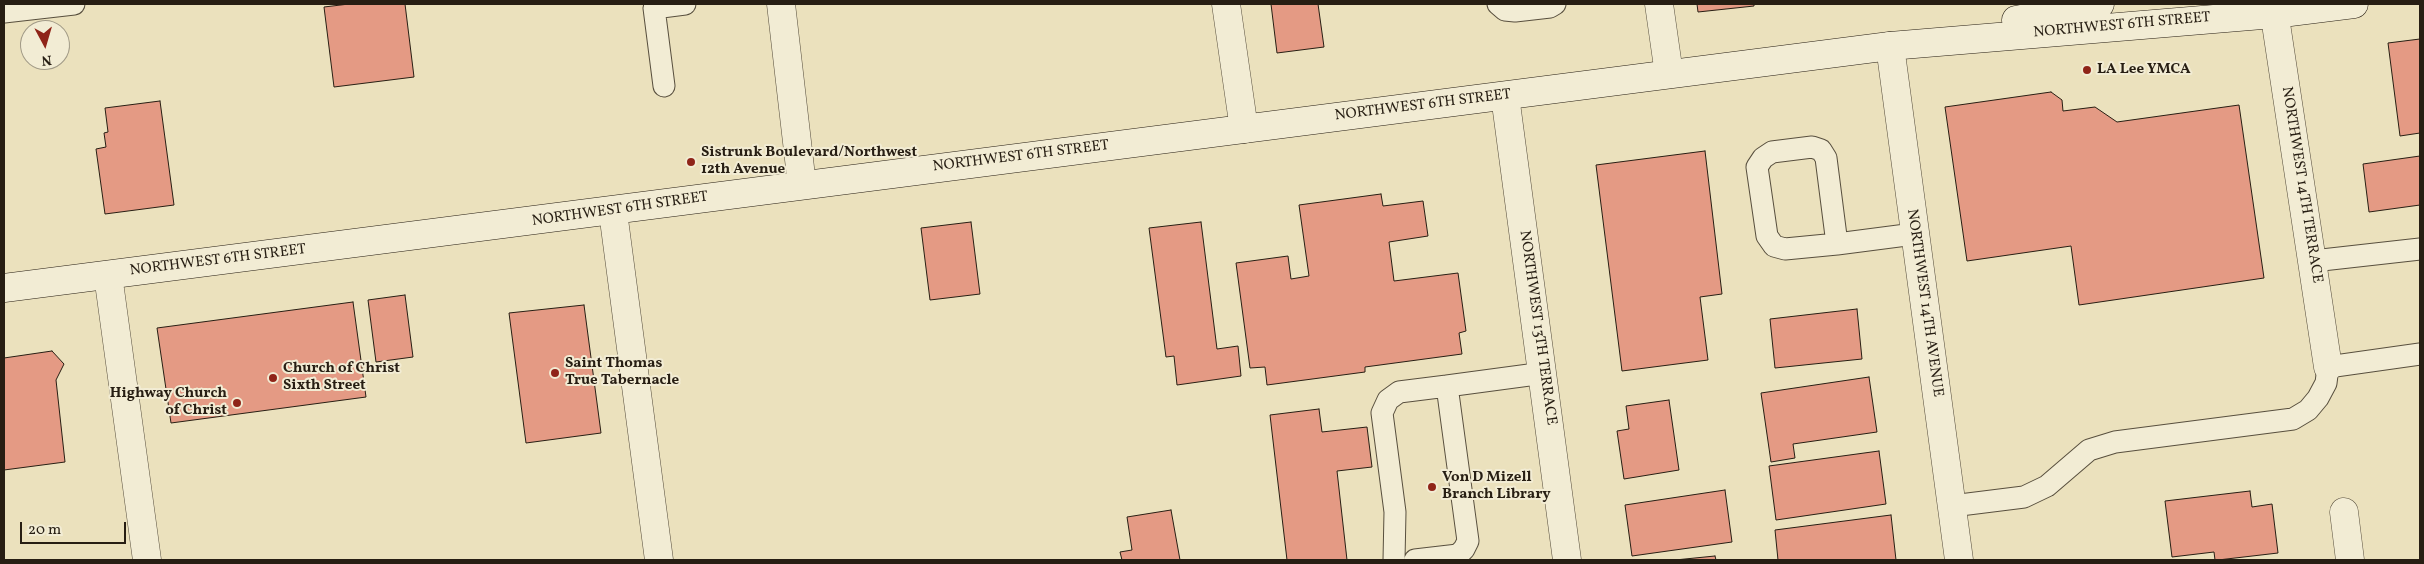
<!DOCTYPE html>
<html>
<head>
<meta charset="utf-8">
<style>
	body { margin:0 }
	#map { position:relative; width:2424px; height:564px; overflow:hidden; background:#ebe1bd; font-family:Vollkorn,serif }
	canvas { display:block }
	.frame { position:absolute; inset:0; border:5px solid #271e13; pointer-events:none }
	.north { position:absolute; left:20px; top:20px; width:50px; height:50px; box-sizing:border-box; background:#f2ecd4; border:1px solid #a19a87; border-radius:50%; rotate:174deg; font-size:14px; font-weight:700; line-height:20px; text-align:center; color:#271e13 }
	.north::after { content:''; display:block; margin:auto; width:18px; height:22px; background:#8f2418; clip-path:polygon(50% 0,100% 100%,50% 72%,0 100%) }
	.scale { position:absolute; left:20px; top:522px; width:106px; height:22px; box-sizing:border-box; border:2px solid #271e13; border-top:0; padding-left:6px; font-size:15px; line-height:18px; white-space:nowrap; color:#271e13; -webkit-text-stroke:4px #f2ecd4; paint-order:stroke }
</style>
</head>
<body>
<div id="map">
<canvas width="2424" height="564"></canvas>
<div class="frame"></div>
<div class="north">N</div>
<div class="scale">20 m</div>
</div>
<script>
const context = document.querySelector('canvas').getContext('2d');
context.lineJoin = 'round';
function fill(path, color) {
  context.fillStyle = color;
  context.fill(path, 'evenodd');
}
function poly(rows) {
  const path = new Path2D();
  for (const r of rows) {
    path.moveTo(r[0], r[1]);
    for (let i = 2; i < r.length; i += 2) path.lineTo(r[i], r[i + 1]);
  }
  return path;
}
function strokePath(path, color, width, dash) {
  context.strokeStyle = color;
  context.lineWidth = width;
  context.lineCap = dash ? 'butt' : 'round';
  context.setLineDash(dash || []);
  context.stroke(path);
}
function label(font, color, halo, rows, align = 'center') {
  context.font = font + ' Vollkorn,serif';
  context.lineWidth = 4;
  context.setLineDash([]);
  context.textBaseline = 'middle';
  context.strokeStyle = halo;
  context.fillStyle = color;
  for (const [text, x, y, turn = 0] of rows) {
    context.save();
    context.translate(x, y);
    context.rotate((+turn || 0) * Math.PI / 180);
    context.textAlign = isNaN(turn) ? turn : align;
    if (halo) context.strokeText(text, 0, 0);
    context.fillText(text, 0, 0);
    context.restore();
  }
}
const building = poly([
	[349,4,405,4,414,77,334,87,324,7,349,4],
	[1271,4,1318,4,1324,47,1277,53,1271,4],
	[1697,4,1754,4,1754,6,1698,12,1697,4],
	[2420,39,2420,133,2400,136,2388,43,2420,39],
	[2051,92,2062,100,2063,111,2095,107,2117,122,2239,105,2264,278,2079,305,2071,246,1967,261,1945,107,2051,92],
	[160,101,174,205,105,214,96,149,106,147,104,133,108,132,105,108,160,101],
	[1705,151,1722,294,1700,297,1708,360,1622,371,1596,165,1705,151],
	[2420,156,2420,205,2369,212,2363,164,2420,156],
	[1381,194,1383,206,1423,201,1428,236,1389,242,1394,281,1458,273,1466,331,1459,333,1462,354,1365,367,1365,372,1267,385,1265,367,1250,368,1236,263,1288,256,1291,279,1309,276,1299,205,1381,194],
	[971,222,980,294,930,300,921,228,971,222],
	[1201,222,1217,349,1238,346,1241,376,1177,385,1174,356,1166,357,1149,228,1201,222],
	[405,295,413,357,376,362,368,300,405,295],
	[353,302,366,397,171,423,157,328,353,302],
	[584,305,601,433,526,443,509,313,584,305],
	[1857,309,1862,359,1775,368,1770,319,1857,309],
	[52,351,64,364,56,380,65,462,4,470,4,358,52,351],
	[1869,377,1877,432,1793,444,1795,458,1771,462,1761,393,1869,377],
	[1669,400,1679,470,1624,479,1617,431,1629,429,1626,406,1669,400],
	[1319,409,1322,432,1367,427,1372,467,1337,471,1347,560,1287,560,1270,415,1319,409],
	[1879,451,1886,504,1776,520,1769,466,1879,451],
	[1725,490,1732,542,1632,556,1625,505,1725,490],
	[2250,491,2252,507,2272,504,2278,553,2218,560,2215,560,2214,552,2172,557,2165,501,2250,491],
	[1171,510,1180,560,1122,560,1120,552,1132,550,1127,517,1171,510],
	[1891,515,1896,560,1778,560,1775,530,1891,515],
	[1715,556,1716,560,1675,560,1715,556]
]);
fill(building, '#e49a84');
strokePath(building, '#271e13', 1);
const lane = poly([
	[1498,4,1505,10,1515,11,1550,7,1555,4],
	[4,12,74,4],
	[664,86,654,8,685,4],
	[1837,244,1826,158,1821,150,1812,147,1772,152,1763,158,1757,167,1767,236,1774,246,1785,249,1837,244,1914,234],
	[2313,261,2420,249],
	[1952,506,2024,497,2047,486,2089,450,2115,442,2293,419,2308,410,2318,398,2326,383,2328,367,2420,354],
	[1394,560,1395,512,1382,413,1388,400,1399,392,1447,386],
	[1415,560,1458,555,1464,549,1468,541,1447,386,1544,373]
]);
const street = poly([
	[781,4,802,185],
	[1226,4,1244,129],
	[1659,4,1669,74],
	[2273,4,2328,367],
	[1890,46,1959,560],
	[1505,96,1567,560],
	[613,212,659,560],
	[108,275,147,560],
	[2344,512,2350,560]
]);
const secondary = poly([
	[2016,20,2100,4],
	[4,288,1890,46,2274,14,2354,4]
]);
strokePath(lane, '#584f3e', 23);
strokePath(street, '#584f3e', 29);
strokePath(secondary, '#271e13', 29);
strokePath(lane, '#f2ecd4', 21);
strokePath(street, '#f2ecd4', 28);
strokePath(secondary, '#f2ecd4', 28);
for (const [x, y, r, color] of [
	[2087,70,5,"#8f2418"],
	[691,162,5,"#8f2418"],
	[555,373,5,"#8f2418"],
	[273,378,5,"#8f2418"],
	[237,403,5,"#8f2418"],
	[1432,487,5,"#8f2418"]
]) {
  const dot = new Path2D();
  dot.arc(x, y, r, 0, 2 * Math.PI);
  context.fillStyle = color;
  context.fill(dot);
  strokePath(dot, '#f2ecd4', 2);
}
label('15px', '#271e13', '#f2ecd4', [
	["NORTHWEST 6TH STREET",2122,26,-5],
	["NORTHWEST 6TH STREET",1423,106,-7],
	["NORTHWEST 6TH STREET",1021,157,-7],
	["NORTHWEST 14TH TERRACE",2301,185,81],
	["NORTHWEST 6TH STREET",620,210,-8],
	["NORTHWEST 6TH STREET",218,261,-7],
	["NORTHWEST 14TH AVENUE",1924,303,82],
	["NORTHWEST 13TH TERRACE",1537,328,82]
]);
label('bold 15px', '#271e13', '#f2ecd4', [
	["LA Lee YMCA",2097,70],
	["Sistrunk Boulevard/Northwest",701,153],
	["12th Avenue",701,170],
	["Saint Thomas",565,364],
	["True Tabernacle",565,381],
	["Church of Christ",283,369],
	["Sixth Street",283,386],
	["Highway Church",227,394,"right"],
	["of Christ",227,411,"right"],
	["Von D Mizell",1442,478],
	["Branch Library",1442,495]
], 'left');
</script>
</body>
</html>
